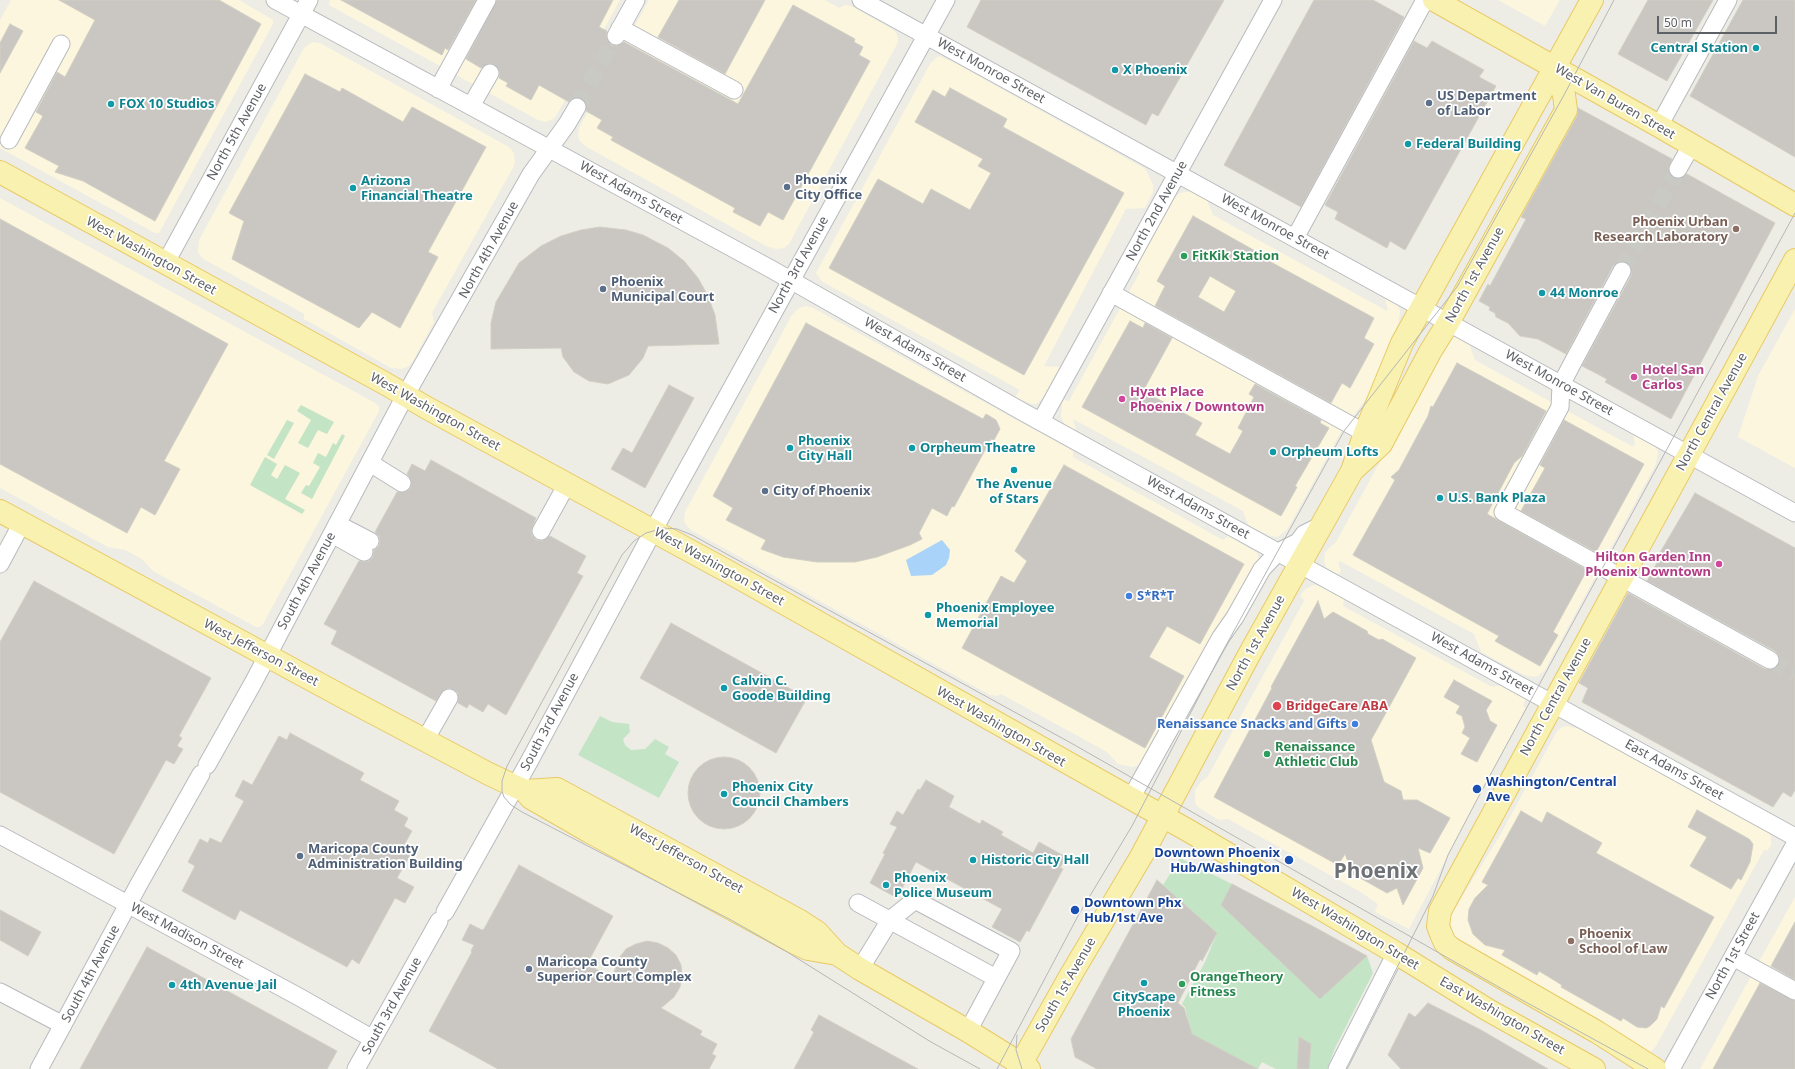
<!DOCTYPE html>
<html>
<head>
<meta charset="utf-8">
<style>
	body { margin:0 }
	#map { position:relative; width:1795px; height:1069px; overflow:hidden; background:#eeede5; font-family:"Noto Sans",sans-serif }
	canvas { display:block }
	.scale { position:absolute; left:1657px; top:16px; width:120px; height:18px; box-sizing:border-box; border:2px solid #5d6064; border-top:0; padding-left:5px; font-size:12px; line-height:14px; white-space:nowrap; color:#5d6064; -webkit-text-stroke:3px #fff; paint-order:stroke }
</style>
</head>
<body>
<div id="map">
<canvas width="1795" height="1069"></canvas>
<div class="scale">50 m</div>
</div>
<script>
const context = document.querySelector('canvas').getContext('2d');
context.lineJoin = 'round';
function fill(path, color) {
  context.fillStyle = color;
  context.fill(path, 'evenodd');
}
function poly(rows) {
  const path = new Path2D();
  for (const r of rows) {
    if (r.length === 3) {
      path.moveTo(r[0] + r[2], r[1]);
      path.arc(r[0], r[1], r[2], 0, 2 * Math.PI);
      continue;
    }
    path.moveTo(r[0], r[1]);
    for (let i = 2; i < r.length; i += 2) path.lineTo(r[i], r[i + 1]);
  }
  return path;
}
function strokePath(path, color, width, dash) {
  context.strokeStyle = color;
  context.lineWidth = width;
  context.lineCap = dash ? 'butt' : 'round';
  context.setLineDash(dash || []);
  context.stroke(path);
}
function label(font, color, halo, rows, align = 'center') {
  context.font = font + ' "Noto Sans",sans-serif';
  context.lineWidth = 3.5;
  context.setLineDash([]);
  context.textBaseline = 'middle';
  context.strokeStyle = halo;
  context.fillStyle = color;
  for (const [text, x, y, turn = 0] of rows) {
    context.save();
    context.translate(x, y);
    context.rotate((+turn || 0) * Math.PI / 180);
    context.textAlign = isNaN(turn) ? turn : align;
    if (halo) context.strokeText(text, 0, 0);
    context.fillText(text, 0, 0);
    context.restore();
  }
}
fill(poly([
	[11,0,239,0,273,20,273,24,159,233,155,233,0,148,0,20],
	[330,0,620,0,556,116,553,119,545,122,538,120,329,5],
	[649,0,825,0,839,8,845,5,851,6,892,29,897,34,898,41,896,46,789,244,784,248,776,249,766,246,585,146,579,140,578,132,580,126],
	[1498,0,1560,0,1545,26],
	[312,42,320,43,509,147,514,153,515,162,514,166,432,313,434,322,413,361,409,366,402,369,391,368,304,319,304,314,301,312,203,259,198,252,199,240,304,48],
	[938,56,951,61,1142,167,1146,170,1153,185,1153,192,1145,208,1126,209,1044,366,1060,367,1045,395,1037,404,1032,404,1015,397,1020,390,823,282,820,279,816,273,930,64],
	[1193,191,1205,196,1213,215,1387,311,1388,309,1385,300,1387,297,1397,303,1400,311,1399,321,1374,388,1340,434,1287,530,1277,537,1270,536,1248,525,1243,511,1073,419,1076,431,1065,425,1061,417,1062,403,1064,400,1069,401,1140,272,1137,266,1140,257,1174,198,1180,193],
	[0,198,377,404,379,407,379,411,263,624,260,627,256,627,153,571,142,559,125,550,108,547,0,488],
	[805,306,813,308,1073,451,1073,457,1223,540,1229,536,1257,553,1260,561,1144,764,1132,767,1118,764,1107,752,1001,694,997,696,990,695,691,530,686,525,684,521,685,512,792,315,799,308],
	[1795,309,1795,468,1738,437,1758,376],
	[1453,337,1457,337,1468,341,1475,360,1633,447,1635,444,1633,433,1654,444,1658,452,1656,464,1545,670,1538,676,1533,677,1524,675,1481,652,1474,634,1340,561,1338,563,1341,571,1339,574,1330,570,1326,567,1324,561,1325,552,1336,542,1445,343],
	[1314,585,1320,586,1344,599,1343,606,1492,687,1504,685,1526,698,1523,706,1526,708,1409,929,1375,912,1378,904,1359,891,1228,819,1219,820,1199,808,1195,803,1195,790,1201,782,1208,776,1304,601,1303,599,1300,596,1305,589],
	[1567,726,1580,729,1766,830,1771,836,1771,845,1768,850,1764,850,1656,1046,1651,1052,1646,1053,1578,1012,1578,1008,1495,963,1467,952,1448,930,1450,916,1499,837,1557,731,1562,727],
	[1795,897,1795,1069,1700,1069,1761,958]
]), '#fbf6dd');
fill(poly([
	[301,405,334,422,327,434,318,430,308,448,298,443,311,420,297,411],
	[287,420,294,423,274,459,267,455],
	[342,434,345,436,312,499,301,493,306,485,309,486,320,467,313,463,318,453,326,457,333,443,336,445],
	[265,457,277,464,271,475,277,479,285,465,300,473,285,499,305,510,302,514,250,485],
	[600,716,612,722,629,724,630,732,623,739,625,745,631,750,645,749,655,739,669,747,665,754,679,762,659,798,578,755],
	[1180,858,1232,884,1320,999,1367,956,1373,973,1335,1048,1327,1069,1276,1069,1262,1062,1258,1069,1186,1031,1189,1024,1185,1007,1182,1004,1205,962,1217,933,1163,885]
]), '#c3e4c5');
fill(poly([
	[942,540,950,550,949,558,946,565,932,575,911,576,906,560]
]), '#aad3f9');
const building = poly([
	[59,0,219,0,261,24,155,221,83,181,55,172,59,166,25,148,43,116,36,112,57,72,65,77,95,20,59,0],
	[341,0,476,0,448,50,445,48,442,55,341,0],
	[497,0,613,0,599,27,607,31,606,37,611,45,617,46,624,42,738,104,793,5,855,39,854,42,863,47,859,55,870,61,783,220,768,212,760,226,733,212,735,208,611,140,613,137,597,128,602,120,586,111,586,102,582,98,572,98,569,102,539,85,531,100,506,86,508,83,499,78,500,73,495,65,490,63,481,68,466,59,497,0],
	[679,0,765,0,725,74,658,37,679,0],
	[981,0,1224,0,1158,116,1152,113,1146,125,967,27,981,0],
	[1314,0,1373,0,1404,17,1301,207,1224,165,1314,0],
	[1648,0,1713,0,1667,81,1618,54,1648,0],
	[1743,0,1795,0,1795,157,1690,96,1743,0],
	[10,24,23,31,0,73,0,43,10,24],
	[1414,41,1427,48,1432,41,1484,70,1479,77,1496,86,1405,250,1390,241,1387,248,1335,219,1338,212,1325,205,1414,41],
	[305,74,340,92,342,88,403,122,412,107,486,147,428,252,438,257,400,328,372,312,359,328,232,259,244,221,229,213,305,74],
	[950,88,1007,119,1003,127,1124,193,1024,375,829,268,878,179,923,204,931,189,970,210,991,173,978,166,983,159,915,122,933,90,945,97,950,88],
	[1578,108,1672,159,1668,169,1673,177,1678,179,1687,174,1775,223,1671,419,1605,382,1607,379,1582,366,1631,276,1632,270,1627,262,1621,261,1613,266,1566,354,1538,339,1520,336,1508,323,1496,317,1495,313,1489,310,1490,307,1479,301,1488,284,1490,286,1526,219,1521,217,1577,116,1578,108],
	[1193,216,1257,252,1256,254,1374,318,1364,338,1374,344,1350,388,1342,383,1331,403,1155,306,1165,286,1157,281,1193,216],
	[1210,276,1236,291,1224,312,1198,297,1210,276],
	[0,219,228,344,164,461,180,469,155,515,141,507,127,533,0,464,0,219],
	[600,227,626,230,643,235,668,248,684,261,698,278,708,296,715,315,719,344,648,346,643,358,629,375,608,384,589,381,574,372,563,357,561,348,491,349,491,323,496,302,519,263,541,246,561,236,581,230,600,227],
	[1130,321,1143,328,1145,323,1172,338,1143,391,1202,423,1195,435,1230,454,1243,431,1238,428,1254,397,1249,394,1255,384,1321,420,1320,423,1329,428,1295,486,1297,487,1281,516,1082,407,1130,321],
	[806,323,983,419,986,414,996,420,1000,429,994,440,991,439,954,507,952,506,947,516,932,508,919,533,922,539,910,545,877,557,855,562,817,562,783,557,761,549,766,540,726,520,733,508,713,496,806,323],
	[1457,363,1546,411,1522,456,1514,463,1487,514,1587,570,1553,632,1558,635,1540,666,1495,641,1499,636,1353,555,1395,480,1391,477,1399,470,1428,416,1431,406,1433,407,1457,363],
	[669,385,694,398,645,488,611,469,623,448,632,453,669,385],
	[1564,420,1644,464,1596,552,1521,511,1545,468,1540,465,1564,420],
	[431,460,536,518,531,531,532,536,536,540,542,541,550,536,586,556,577,573,583,576,506,715,488,704,483,712,469,704,467,708,458,703,458,693,454,690,449,688,444,690,436,701,331,644,337,631,324,624,359,561,364,562,369,561,373,557,374,550,379,546,380,541,379,536,375,532,397,492,406,492,411,488,411,479,407,474,412,464,425,471,431,460],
	[1064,465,1244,564,1200,644,1167,626,1149,657,1184,676,1145,748,962,648,1001,576,1014,583,1027,561,1015,551,1064,465],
	[1695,493,1795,548,1795,790,1791,797,1783,792,1773,807,1582,702,1588,688,1579,683,1628,593,1765,669,1775,669,1779,664,1779,655,1775,651,1647,581,1660,557,1658,556,1695,493],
	[34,581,211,678,179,736,182,738,177,746,183,749,174,764,166,760,114,854,0,792,0,642,34,581],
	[1318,601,1324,619,1333,612,1367,631,1368,634,1379,640,1382,639,1416,658,1371,740,1384,782,1401,791,1403,800,1417,800,1450,818,1430,853,1418,848,1423,868,1403,905,1397,888,1387,893,1353,874,1345,854,1338,865,1214,797,1272,688,1271,687,1318,601],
	[671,623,807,698,776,753,640,678,671,623],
	[1454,680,1492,701,1486,710,1490,721,1497,725,1477,762,1461,754,1470,738,1462,733,1465,727,1462,716,1456,713,1460,706,1444,697,1454,680],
	[290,733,364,773,360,780,399,801,394,810,408,818,404,826,412,831,404,845,413,850,397,878,414,887,405,903,395,898,359,964,352,959,347,967,240,910,235,920,182,891,195,866,188,862,200,839,208,843,210,838,221,843,244,801,235,796,243,780,252,785,279,736,287,740,290,733],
	[724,793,36],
	[926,780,954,796,949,807,980,824,982,820,1003,832,1001,835,1033,853,1039,842,1066,857,1060,868,1063,869,1029,932,1027,930,1020,942,992,927,1002,909,916,862,897,898,870,883,885,854,883,853,897,827,890,824,897,811,903,815,918,789,920,790,926,780],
	[1697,810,1749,839,1753,844,1750,862,1741,880,1738,878,1731,889,1690,866,1707,837,1688,827,1697,810],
	[1521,811,1542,823,1547,812,1602,843,1596,853,1714,917,1664,1008,1661,1006,1657,1019,1650,1026,1646,1028,1637,1027,1623,1018,1621,1021,1561,987,1562,985,1539,971,1537,975,1502,955,1505,950,1485,945,1473,934,1468,920,1469,909,1475,898,1488,885,1482,882,1521,811],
	[519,865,613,916,587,964,612,978,619,958,626,949,636,944,647,941,658,943,668,948,676,955,681,965,682,976,680,987,674,997,661,1008,702,1031,700,1035,717,1044,712,1054,716,1056,709,1069,498,1069,429,1031,472,952,471,951,474,945,462,940,470,924,482,930,484,929,519,865],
	[1157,880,1217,933,1202,961,1200,959,1178,1003,1184,1008,1192,1034,1258,1069,1097,1069,1075,1057,1071,1039,1157,880],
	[1232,884,1316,928,1367,956,1320,999,1221,905,1232,884],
	[0,910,41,932,28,956,0,940,0,910],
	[1795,922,1795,980,1771,966,1795,922],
	[147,947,337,1051,327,1069,80,1069,147,947],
	[1760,983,1795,1001,1795,1069,1713,1069,1760,983],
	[1428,1003,1481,1030,1548,1069,1401,1069,1388,1055,1409,1013,1415,1017,1428,1003],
	[819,1015,872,1044,918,1069,794,1069,814,1032,811,1030,819,1015],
	[1299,1037,1311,1044,1309,1069,1297,1069,1299,1037]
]);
fill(building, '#cac7c2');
strokePath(building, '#d2cfc4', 1);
strokePath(poly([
	[577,107,616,36],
	[1622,271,1678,169],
	[1770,660,1795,673]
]), '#cacac5', 17, [17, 8]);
const minor = poly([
	[275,0,771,269,1023,412,1795,837],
	[861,0,1795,513],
	[620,28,734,90],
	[616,36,636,0],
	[438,89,487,0],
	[471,106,490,73],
	[1659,126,1728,0],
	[9,140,61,44],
	[1678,169,1691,146],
	[1295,238,1425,0],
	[165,264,309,0],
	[1622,271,1573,362,1561,385,1560,407,1503,512,1770,660],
	[1111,293,1365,433],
	[1041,421,1273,0],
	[370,463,402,483],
	[337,524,370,541],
	[541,531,567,484],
	[332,534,364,552],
	[0,564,22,523],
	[425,740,449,698],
	[207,765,253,683,405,396,531,174,567,124,577,107],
	[1130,800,1221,637,1235,617,1262,569,1278,552,1298,542,1304,534,1320,526],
	[0,835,301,998,373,1039],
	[858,903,996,978],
	[445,912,530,760,665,509,946,0],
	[1733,957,1795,991],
	[860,969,890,920,915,900,1011,951,968,1031],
	[0,992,63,1025],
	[39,1069,139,884,201,774],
	[356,1069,439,921],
	[1337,1069,1396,953],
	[1671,1069,1795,844]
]);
const major = poly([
	[1434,0,1659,126,1795,205],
	[0,172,386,384,427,408,727,571,1189,831,1396,953,1488,1010,1594,1069],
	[1353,470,1381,444,1430,352,1448,323,1566,110,1564,95,1554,67],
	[0,511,347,699,489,774,525,791,531,798,590,832,789,940,808,949,837,954],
	[525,791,557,789,800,921,817,932,837,954,860,969,968,1031,1029,1069],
	[1018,1069,1072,973,1142,855,1250,653,1352,471,1365,433,1402,343,1592,0],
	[1655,1069,1597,1032,1452,949,1445,943,1441,934,1438,926,1440,911,1795,260]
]);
strokePath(minor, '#b7babe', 19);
strokePath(major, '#e8c965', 24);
strokePath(minor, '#fff', 17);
strokePath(major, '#f9f1af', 22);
strokePath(poly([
	[1017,1035,1016,1050,1022,1069],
	[980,1069,931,1042,784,950,731,920,522,812,511,805,504,797,502,791,502,781,507,766,519,744,622,555,634,541,646,533,664,528,677,529,692,535,1071,743,1511,994,1648,1069],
	[997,1069,1079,914,1132,826,1219,658,1344,431,1457,287,1564,95,1614,0],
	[1346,1069,1433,896,1448,855,1481,792,1795,213]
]), '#b5b6b6', 1);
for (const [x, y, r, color] of [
	[1756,48,4,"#0f9aa8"],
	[1115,70,4,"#0f9aa8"],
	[1429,103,4,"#5c6f8a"],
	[111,104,4,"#0f9aa8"],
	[1408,144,4,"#0f9aa8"],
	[787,187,4,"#5c6f8a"],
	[353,188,4,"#0f9aa8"],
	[1736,229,4,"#8d6e63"],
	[1184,256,4,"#2e9e5b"],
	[603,289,4,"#5c6f8a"],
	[1542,293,4,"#0f9aa8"],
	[1634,377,4,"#d1479c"],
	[1122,399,4,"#d1479c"],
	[790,448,4,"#0f9aa8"],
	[912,448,4,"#0f9aa8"],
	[1273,452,4,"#0f9aa8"],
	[1014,470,4,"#0f9aa8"],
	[765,491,4,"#5c6f8a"],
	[1440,498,4,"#0f9aa8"],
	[1719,564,4,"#d1479c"],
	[1129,596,4,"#3f7fe0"],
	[928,615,4,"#0f9aa8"],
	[724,688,4,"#0f9aa8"],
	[1277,706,5,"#e0444e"],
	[1355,724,4,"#3f7fe0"],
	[1267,754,4,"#2e9e5b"],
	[1477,789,5,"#1a4fb4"],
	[724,794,4,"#0f9aa8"],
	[300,856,4,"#5c6f8a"],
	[973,860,4,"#0f9aa8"],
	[1289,860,5,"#1a4fb4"],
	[886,885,4,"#0f9aa8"],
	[1075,910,5,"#1a4fb4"],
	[1571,941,4,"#8d6e63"],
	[529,969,4,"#5c6f8a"],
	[1144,983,4,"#0f9aa8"],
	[1182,984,4,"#2e9e5b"],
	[172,985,4,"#0f9aa8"]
]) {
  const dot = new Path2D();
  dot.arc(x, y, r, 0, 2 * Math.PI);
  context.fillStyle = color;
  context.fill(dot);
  strokePath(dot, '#fff', 1.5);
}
label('bold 13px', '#0d838f', '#fff', [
	["Central Station",1748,48,"right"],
	["X Phoenix",1123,70],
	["FOX 10 Studios",119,104],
	["Federal Building",1416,144],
	["Arizona",361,181],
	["Financial Theatre",361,196],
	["44 Monroe",1550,293],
	["Phoenix",798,441],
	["City Hall",798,456],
	["Orpheum Theatre",920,448],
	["Orpheum Lofts",1281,452],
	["The Avenue",1014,484,"center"],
	["of Stars",1014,499,"center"],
	["U.S. Bank Plaza",1448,498],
	["Phoenix Employee",936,608],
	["Memorial",936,623],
	["Calvin C.",732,681],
	["Goode Building",732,696],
	["Phoenix City",732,787],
	["Council Chambers",732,802],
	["Historic City Hall",981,860],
	["Phoenix",894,878],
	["Police Museum",894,893],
	["4th Avenue Jail",180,985],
	["CityScape",1144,997,"center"],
	["Phoenix",1144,1012,"center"]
], 'left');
label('13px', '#5d6064', '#fff', [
	["West Monroe Street",991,71,29],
	["West Van Buren Street",1615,102,30],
	["North 5th Avenue",237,132,-61],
	["West Adams Street",631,193,29],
	["North 2nd Avenue",1157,211,-61],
	["West Monroe Street",1275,227,29],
	["North 4th Avenue",489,250,-61],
	["West Washington Street",151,256,29],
	["North 3rd Avenue",799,265,-61],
	["North 1st Avenue",1475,275,-61],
	["West Adams Street",915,350,30],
	["West Monroe Street",1559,383,29],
	["West Washington Street",435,412,29],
	["North Central Avenue",1712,412,-61],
	["West Adams Street",1198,508,29],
	["West Washington Street",719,567,29],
	["South 4th Avenue",307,581,-62],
	["North 1st Avenue",1256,643,-61],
	["West Jefferson Street",261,653,28],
	["West Adams Street",1482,664,29],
	["North Central Avenue",1556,697,-61],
	["South 3rd Avenue",550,722,-62],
	["West Washington Street",1001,727,30],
	["East Adams Street",1674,770,29],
	["West Jefferson Street",686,859,29],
	["West Washington Street",1355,929,31],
	["West Madison Street",187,936,28],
	["North 1st Street",1733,956,-61],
	["South 4th Avenue",91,974,-62],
	["South 1st Avenue",1066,985,-60],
	["South 3rd Avenue",392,1006,-61],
	["East Washington Street",1502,1016,30]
]);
label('bold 13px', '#4e5e75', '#fff', [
	["US Department",1437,96],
	["of Labor",1437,111],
	["Phoenix",795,180],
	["City Office",795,195],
	["Phoenix",611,282],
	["Municipal Court",611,297],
	["City of Phoenix",773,491],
	["Maricopa County",308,849],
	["Administration Building",308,864],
	["Maricopa County",537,962],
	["Superior Court Complex",537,977]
], 'left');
label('bold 13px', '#785e54', '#fff', [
	["Phoenix Urban",1728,222],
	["Research Laboratory",1728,237],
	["Phoenix",1579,934,"left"],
	["School of Law",1579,949,"left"]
], 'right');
label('bold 13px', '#27864d', '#fff', [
	["FitKik Station",1192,256],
	["Renaissance",1275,747],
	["Athletic Club",1275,762],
	["OrangeTheory",1190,977],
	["Fitness",1190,992]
], 'left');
label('bold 13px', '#b23c85', '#fff', [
	["Hotel San",1642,370],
	["Carlos",1642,385],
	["Hyatt Place",1130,392],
	["Phoenix / Downtown",1130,407],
	["Hilton Garden Inn",1711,557,"right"],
	["Phoenix Downtown",1711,572,"right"]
], 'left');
label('bold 13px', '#366cbe', '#fff', [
	["S*R*T",1137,596],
	["Renaissance Snacks and Gifts",1347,724,"right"]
], 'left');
label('bold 13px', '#be3a42', '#fff', [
	["BridgeCare ABA",1286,706]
], 'left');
label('bold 13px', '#164399', '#fff', [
	["Washington/Central",1486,782],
	["Ave",1486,797],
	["Downtown Phoenix",1280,853,"right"],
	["Hub/Washington",1280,868,"right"],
	["Downtown Phx",1084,903],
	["Hub/1st Ave",1084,918]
], 'left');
label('bold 21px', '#6e7276', '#fff', [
	["Phoenix",1376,872]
]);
</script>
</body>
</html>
